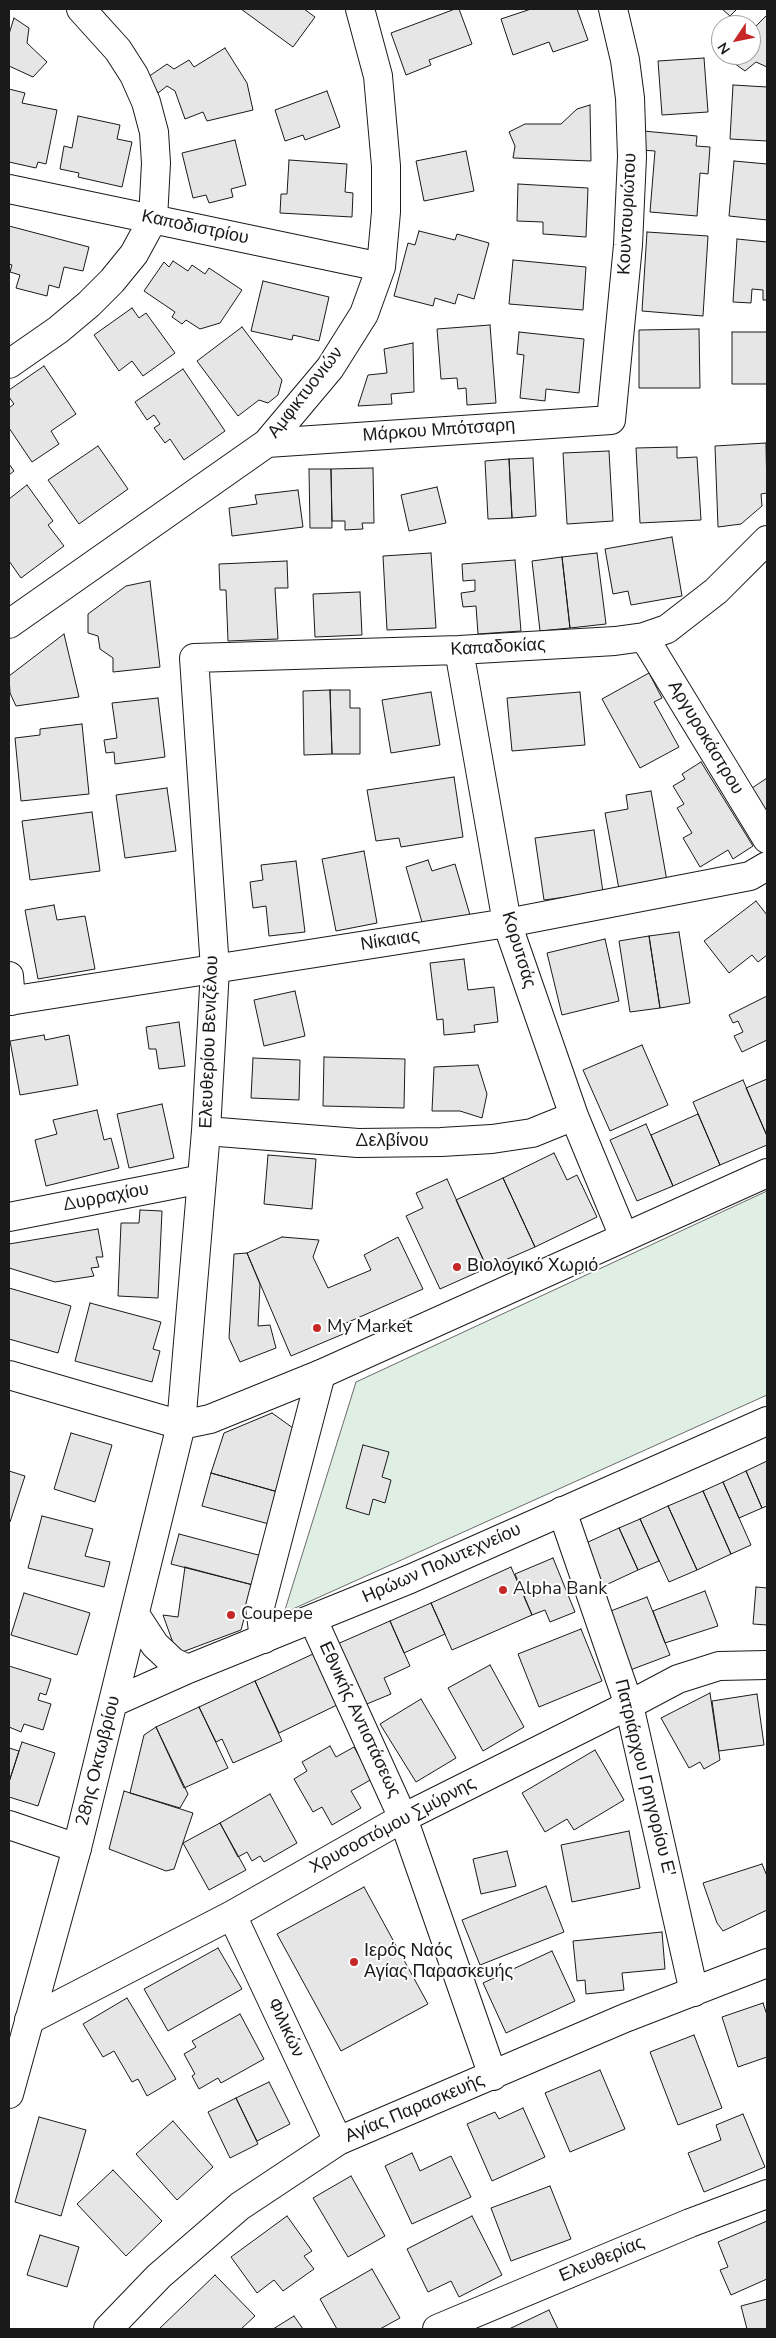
<!DOCTYPE html>
<html>
<head>
<meta charset="utf-8">
<style>
	body { margin:0 }
	#map { position:relative; width:776px; height:2338px; overflow:hidden; background:#fff; font-family:"Nunito Sans",sans-serif }
	canvas { display:block }
	.frame { position:absolute; inset:0; border:10px solid #1a1a1a; pointer-events:none }
	.north { position:absolute; left:711px; top:15px; width:50px; height:50px; box-sizing:border-box; background:#fff; border:1px solid #a3a3a3; border-radius:50%; rotate:236deg; font-size:14px; font-weight:700; line-height:20px; text-align:center; color:#1a1a1a }
	.north::after { content:''; display:block; margin:auto; width:18px; height:22px; background:#c62828; clip-path:polygon(50% 0,100% 100%,50% 72%,0 100%) }
</style>
</head>
<body>
<div id="map">
<canvas width="776" height="2338"></canvas>
<div class="frame"></div>
<div class="north">N</div>
</div>
<script>
const context = document.querySelector('canvas').getContext('2d');
context.lineJoin = 'round';
function fill(path, color) {
  context.fillStyle = color;
  context.fill(path, 'evenodd');
}
function poly(rows) {
  const path = new Path2D();
  for (const r of rows) {
    path.moveTo(r[0], r[1]);
    for (let i = 2; i < r.length; i += 2) path.lineTo(r[i], r[i + 1]);
  }
  return path;
}
function strokePath(path, color, width, dash) {
  context.strokeStyle = color;
  context.lineWidth = width;
  context.lineCap = dash ? 'butt' : 'round';
  context.setLineDash(dash || []);
  context.stroke(path);
}
function label(font, color, halo, rows, align = 'center') {
  context.font = font + ' "Nunito Sans",sans-serif';
  context.lineWidth = 4;
  context.setLineDash([]);
  context.textBaseline = 'middle';
  context.strokeStyle = halo;
  context.fillStyle = color;
  for (const [text, x, y, turn = 0] of rows) {
    context.save();
    context.translate(x, y);
    context.rotate((+turn || 0) * Math.PI / 180);
    context.textAlign = isNaN(turn) ? turn : align;
    if (halo) context.strokeText(text, 0, 0);
    context.fillText(text, 0, 0);
    context.restore();
  }
}
const green = poly([
	[767,1191,767,1395,284,1613,356,1382,767,1191]
]);
fill(green, '#e0efe3');
strokePath(green, '#6a6a6a', 1);
const building = poly([
	[241,9,304,9,315,17,293,47,241,9],
	[455,9,459,9,472,44,429,60,431,65,406,75,391,33,455,9],
	[531,9,577,9,588,40,553,52,549,42,513,55,501,19,531,9],
	[722,9,737,9,730,16,722,9],
	[767,15,767,67,756,62,745,71,727,58,727,55,751,55,751,25,748,25,749,24,756,26,767,15],
	[14,18,29,28,27,43,47,62,33,77,9,66,9,34,14,18],
	[225,48,247,83,253,110,207,121,203,112,185,119,175,91,167,86,158,93,148,77,167,64,174,69,189,60,194,67,225,48],
	[704,58,708,112,662,115,658,61,704,58],
	[733,85,767,87,767,141,730,139,733,85],
	[9,89,25,93,22,103,57,110,46,164,38,162,36,168,9,162,9,89],
	[327,91,340,127,305,140,303,135,285,141,275,110,327,91],
	[590,105,591,161,513,158,515,146,509,132,525,124,561,124,577,109,590,105],
	[78,116,120,125,117,139,132,142,122,187,78,177,79,173,60,169,64,146,72,148,78,116],
	[643,131,697,136,696,146,710,147,708,174,700,173,697,216,650,212,655,151,641,150,643,131],
	[235,140,246,185,231,189,233,197,209,203,206,195,193,198,182,153,235,140],
	[466,151,474,191,424,201,416,161,466,151],
	[289,160,347,164,345,192,353,193,352,217,280,213,281,194,287,194,289,160],
	[734,161,767,164,767,220,729,216,734,161],
	[518,184,588,188,586,237,543,234,543,222,517,221,518,184],
	[9,226,89,247,83,271,64,267,59,288,49,285,47,296,16,288,20,275,10,272,12,265,9,264,9,226],
	[419,231,455,240,457,234,489,243,474,299,458,294,455,304,435,298,433,306,394,296,408,243,415,245,419,231],
	[647,232,708,236,703,316,642,311,647,232],
	[737,239,767,242,767,300,763,300,763,290,752,289,751,303,733,302,737,239],
	[513,260,586,267,583,310,509,304,513,260],
	[173,261,188,271,192,265,205,274,209,268,242,290,220,323,200,329,186,320,182,324,172,317,175,312,144,291,164,262,169,267,173,261],
	[263,281,329,297,319,341,293,335,292,340,251,331,263,281],
	[132,308,139,318,146,313,175,353,143,376,132,361,119,371,94,335,132,308],
	[490,325,496,403,467,405,466,388,458,389,457,378,441,379,437,329,490,325],
	[242,327,282,380,278,395,268,403,259,400,238,416,197,361,242,327],
	[699,329,700,388,639,388,639,330,699,329],
	[519,332,584,339,579,393,546,389,545,401,520,398,524,355,517,354,519,332],
	[732,332,767,332,767,384,732,384,732,332],
	[413,343,414,392,391,394,392,404,358,406,368,375,387,373,384,349,413,343],
	[44,366,76,414,51,431,59,444,32,462,9,428,9,408,14,404,9,397,9,390,44,366],
	[183,369,225,431,184,460,170,439,165,443,154,428,160,424,154,415,147,420,135,402,183,369],
	[766,443,767,493,761,494,762,506,741,524,718,527,715,446,766,443],
	[98,446,128,489,79,524,48,480,98,446],
	[677,447,677,458,697,457,701,520,640,523,636,448,677,447],
	[609,451,613,521,567,524,563,453,609,451],
	[533,458,536,516,512,518,509,459,533,458],
	[509,459,512,518,488,519,485,461,509,459],
	[9,464,14,471,9,475,9,464],
	[373,468,374,523,362,523,363,529,345,530,345,521,332,521,331,469,373,468],
	[309,469,331,469,332,528,310,528,309,469],
	[27,485,53,521,48,525,64,546,21,578,9,561,9,499,27,485],
	[437,487,446,523,409,531,401,495,437,487],
	[298,490,303,527,232,536,229,508,257,504,255,495,298,490],
	[672,537,682,596,631,605,628,591,613,594,605,549,672,537],
	[431,553,436,628,387,630,383,556,431,553],
	[597,553,606,624,570,628,562,557,597,553],
	[562,557,570,628,540,631,532,561,562,557],
	[515,560,521,631,478,634,476,606,463,607,461,593,475,591,475,580,463,581,462,564,515,560],
	[287,561,288,588,275,588,278,639,228,641,226,590,220,590,219,564,287,561],
	[150,581,160,667,113,672,113,658,100,649,98,636,88,633,88,614,126,586,150,581],
	[360,592,362,635,315,637,313,594,360,592],
	[64,634,79,697,16,706,10,693,9,676,64,634],
	[649,673,662,698,654,702,679,747,640,768,602,699,649,673],
	[330,690,332,754,304,755,303,691,330,690],
	[330,690,350,690,350,708,360,708,360,754,332,754,330,690],
	[431,692,440,745,391,753,382,700,431,692],
	[580,692,585,745,512,751,507,698,580,692],
	[158,698,165,757,115,764,114,752,106,753,104,740,117,738,112,703,158,698],
	[82,724,89,794,21,801,15,738,40,735,40,729,82,724],
	[701,762,753,846,733,859,728,850,700,867,683,838,692,833,677,808,684,804,673,786,685,779,682,774,701,762],
	[454,777,463,837,401,847,399,838,376,841,367,790,454,777],
	[767,778,767,813,752,788,767,778],
	[167,788,176,851,125,858,116,795,167,788],
	[651,791,667,881,619,889,605,813,628,809,626,795,651,791],
	[92,812,100,871,30,880,22,821,92,812],
	[594,830,603,892,544,900,535,838,594,830],
	[364,851,377,923,336,931,322,859,364,851],
	[428,860,432,871,455,864,470,915,424,929,406,867,428,860],
	[296,861,305,932,269,936,266,906,253,908,250,882,263,880,261,865,296,861],
	[756,901,767,915,767,955,758,962,752,955,729,973,704,941,756,901],
	[54,905,57,920,85,916,95,969,38,979,25,910,54,905],
	[679,932,690,1003,660,1008,649,936,679,932],
	[649,936,660,1008,630,1012,619,941,649,936],
	[605,939,619,1001,562,1015,547,953,605,939],
	[464,959,468,990,494,987,498,1022,474,1025,475,1032,444,1035,443,1019,437,1020,430,963,464,959],
	[295,991,305,1036,264,1046,254,1000,295,991],
	[767,996,767,1040,742,1052,734,1036,743,1032,738,1021,733,1023,729,1015,767,996],
	[179,1022,185,1066,159,1069,156,1049,149,1049,146,1027,179,1022],
	[44,1035,45,1040,69,1035,78,1085,20,1095,10,1041,44,1035],
	[642,1045,668,1105,610,1131,583,1070,642,1045],
	[324,1057,405,1059,404,1108,323,1106,324,1057],
	[253,1058,300,1060,299,1100,251,1098,253,1058],
	[478,1065,487,1094,482,1118,460,1111,432,1111,434,1067,478,1065],
	[767,1079,767,1136,746,1088,767,1079],
	[743,1080,767,1136,767,1145,720,1165,693,1102,743,1080],
	[162,1104,174,1158,129,1168,117,1114,162,1104],
	[97,1110,104,1140,111,1138,119,1168,46,1186,35,1140,57,1134,53,1120,97,1110],
	[698,1114,720,1165,673,1186,651,1135,698,1114],
	[646,1124,673,1186,637,1201,610,1140,646,1124],
	[554,1153,567,1180,577,1175,597,1217,535,1247,503,1178,554,1153],
	[268,1155,316,1159,312,1209,264,1204,268,1155],
	[503,1178,535,1247,487,1268,456,1200,503,1178],
	[447,1179,487,1268,440,1289,406,1216,423,1208,416,1193,447,1179],
	[140,1210,162,1211,158,1298,118,1296,121,1223,139,1223,140,1210],
	[98,1229,103,1257,96,1257,99,1267,91,1268,94,1276,55,1282,9,1268,9,1244,98,1229],
	[282,1237,319,1240,313,1257,328,1288,371,1270,364,1255,398,1237,423,1289,344,1324,348,1332,291,1356,247,1253,282,1237],
	[247,1253,260,1284,258,1326,270,1325,276,1348,240,1362,229,1338,234,1254,247,1253],
	[9,1288,71,1306,58,1353,9,1339,9,1288],
	[90,1303,161,1322,153,1349,160,1351,152,1382,75,1361,90,1303],
	[272,1413,293,1428,278,1492,211,1473,224,1433,272,1413],
	[71,1433,112,1445,95,1502,54,1489,71,1433],
	[363,1445,389,1452,382,1477,391,1480,385,1503,373,1499,369,1515,346,1508,363,1445],
	[767,1461,767,1506,762,1508,746,1471,767,1461],
	[9,1471,25,1476,10,1522,9,1522,9,1471],
	[746,1471,762,1508,739,1518,723,1482,746,1471],
	[211,1473,278,1492,269,1524,202,1506,211,1473],
	[723,1482,751,1545,731,1554,703,1491,723,1482],
	[703,1491,731,1554,697,1570,668,1506,703,1491],
	[668,1506,697,1570,669,1582,640,1519,668,1506],
	[42,1516,93,1529,85,1556,110,1562,104,1587,28,1568,42,1516],
	[640,1519,659,1561,638,1570,619,1528,640,1519],
	[619,1528,638,1570,595,1590,575,1548,619,1528],
	[179,1534,262,1556,253,1585,171,1564,179,1534],
	[553,1558,575,1612,550,1622,545,1610,532,1615,515,1574,553,1558],
	[185,1567,253,1585,241,1630,177,1654,163,1615,178,1617,185,1567],
	[511,1567,532,1615,452,1650,431,1603,511,1567],
	[756,1587,767,1588,767,1625,753,1624,756,1587],
	[705,1591,718,1626,665,1643,653,1611,705,1591],
	[24,1593,90,1613,77,1655,11,1635,24,1593],
	[647,1597,670,1655,625,1672,603,1614,647,1597],
	[431,1603,445,1634,404,1653,390,1621,431,1603],
	[390,1621,410,1666,384,1678,391,1694,362,1706,335,1645,390,1621],
	[581,1629,602,1681,539,1707,518,1654,581,1629],
	[313,1654,337,1705,279,1733,255,1681,313,1654],
	[490,1665,524,1727,483,1751,448,1688,490,1665],
	[9,1666,51,1679,46,1695,40,1693,38,1700,51,1704,43,1730,24,1724,21,1732,9,1727,9,1666],
	[255,1681,282,1741,233,1763,222,1739,216,1742,199,1707,255,1681],
	[710,1693,720,1760,704,1769,700,1762,689,1768,661,1718,710,1693],
	[757,1694,764,1745,719,1751,712,1701,757,1694],
	[421,1699,456,1758,416,1782,380,1724,421,1699],
	[199,1707,228,1768,184,1788,156,1727,199,1707],
	[156,1727,188,1794,180,1808,130,1793,144,1735,156,1727],
	[22,1742,55,1753,38,1806,9,1797,9,1782,22,1742],
	[330,1746,336,1757,354,1747,372,1779,351,1791,361,1808,332,1825,322,1807,313,1812,294,1779,307,1771,302,1762,330,1746],
	[9,1748,19,1751,9,1782,9,1748],
	[595,1750,624,1800,574,1830,567,1819,545,1832,522,1793,595,1750],
	[124,1791,193,1813,174,1869,166,1871,109,1849,124,1791],
	[270,1794,297,1843,264,1862,260,1856,252,1861,247,1852,238,1857,220,1823,270,1794],
	[220,1823,246,1870,209,1890,183,1843,220,1823],
	[629,1831,640,1888,572,1902,561,1845,629,1831],
	[507,1851,516,1886,481,1894,473,1859,507,1851],
	[762,1864,767,1876,767,1910,723,1931,717,1923,703,1883,762,1864],
	[546,1886,564,1932,480,1965,462,1920,546,1886],
	[364,1887,428,2004,341,2051,277,1934,364,1887],
	[662,1932,665,1969,622,1973,624,1990,586,1994,585,1980,577,1981,573,1941,662,1932],
	[218,1948,242,1989,168,2031,144,1989,218,1948],
	[552,1951,575,2001,506,2033,483,1983,552,1951],
	[127,1998,176,2079,147,2096,138,2079,132,2082,114,2051,103,2057,83,2024,127,1998],
	[763,2003,767,2015,767,2057,738,2067,722,2017,763,2003],
	[240,2014,264,2059,221,2083,218,2078,199,2089,192,2076,195,2074,184,2054,196,2047,192,2041,240,2014],
	[694,2035,722,2108,678,2125,650,2052,694,2035],
	[600,2070,625,2129,570,2152,545,2093,600,2070],
	[269,2082,290,2124,257,2141,236,2098,269,2082],
	[236,2098,258,2144,230,2158,208,2112,236,2098],
	[523,2108,545,2157,492,2181,467,2124,495,2112,499,2119,523,2108],
	[743,2114,765,2167,704,2192,688,2153,721,2140,716,2125,743,2114],
	[39,2117,86,2130,61,2216,15,2202,39,2117],
	[173,2121,213,2167,177,2200,136,2154,173,2121],
	[412,2153,420,2171,451,2156,471,2197,412,2224,385,2166,412,2153],
	[113,2170,162,2221,126,2256,77,2204,113,2170],
	[351,2176,385,2236,348,2257,313,2198,351,2176],
	[550,2186,571,2239,511,2261,491,2208,550,2186],
	[287,2216,312,2251,304,2256,314,2269,283,2291,274,2280,257,2293,231,2257,287,2216],
	[472,2216,502,2275,459,2297,451,2281,428,2292,407,2249,472,2216],
	[767,2221,767,2279,731,2295,720,2270,728,2267,718,2242,767,2221],
	[40,2235,79,2247,67,2287,27,2275,40,2235],
	[372,2269,400,2318,380,2329,337,2329,320,2299,372,2269],
	[215,2275,255,2316,241,2329,159,2329,215,2275],
	[767,2299,767,2329,747,2329,741,2306,767,2299],
	[549,2310,558,2329,509,2329,549,2310],
	[294,2316,303,2329,273,2329,294,2316]
]);
fill(building, '#e6e6e6');
strokePath(building, '#1a1a1a', 1);
const minor = poly([
	[9,189,381,267],
	[9,364,58,330,89,304,112,281,134,254,153,219,156,163,154,132,146,102,134,75,118,50,81,9],
	[267,443,611,420,628,245,632,157,630,98,625,60,613,9],
	[9,624,267,443,330,368,364,314,381,267,386,212,386,166,378,76,360,9],
	[644,637,767,839],
	[459,650,507,923,574,1116,624,1237],
	[9,976,11,1001],
	[9,1001,507,923,750,876,767,866],
	[206,1131,358,1143,441,1142,492,1139,532,1133,574,1116],
	[9,1217,202,1179],
	[9,1375,181,1425,206,1131,215,969,194,658,459,650,615,641,644,637,667,629,716,591,767,540],
	[562,1511,629,1705,694,1992],
	[313,1620,403,1818,493,2076],
	[264,1639,260,1607,321,1374],
	[9,1825,77,1848],
	[232,1915,338,2141],
	[29,2020,232,1915,403,1818,629,1705,678,1679,719,1666,767,1665],
	[108,2329,159,2276,240,2206,338,2141,625,2018,767,1963],
	[437,2329,690,2223,767,2194]
]);
const major = poly([
	[136,1616,155,1645,173,1662,188,1669],
	[114,1702,188,1669,410,1579,767,1421],
	[9,2094,77,1848,181,1425,210,1419,321,1374,767,1173]
]);
strokePath(minor, '#1a1a1a', 30);
strokePath(major, '#1a1a1a', 30);
strokePath(minor, '#fff', 28);
strokePath(major, '#fff', 28);
for (const [x, y, r, color] of [
	[457,1267,5,"#c62828"],
	[317,1328,5,"#c62828"],
	[503,1590,5,"#c62828"],
	[231,1615,5,"#c62828"],
	[354,1962,5,"#c62828"]
]) {
  const dot = new Path2D();
  dot.arc(x, y, r, 0, 2 * Math.PI);
  context.fillStyle = color;
  context.fill(dot);
  strokePath(dot, '#fff', 2);
}
label('18px', '#1a1a1a', '#fff', [
	["Κουντουριώτου",628,214,-87],
	["Καποδιστρίου",195,228,12],
	["Αμφικτυονιών",306,393,-52],
	["Μάρκου Μπότσαρη",439,431,-4],
	["Καπαδοκίας",498,648,-3],
	["Αργυροκάστρου",705,738,59],
	["Νίκαιας",390,941,-9],
	["Κορυτσάς",518,950,73],
	["Ελευθερίου Βενιζέλου",210,1042,-88],
	["Δελβίνου",392,1142],
	["Δυρραχίου",106,1198,-11],
	["Ηρώων Πολυτεχνείου",442,1564,-24],
	["Εθνικής Αντιστάσεως",359,1720,65],
	["28ης Οκτωβρίου",99,1761,-76],
	["Πατριάρχου Γρηγορίου Ε'",644,1778,76],
	["Χρυσοστόμου Σμύρνης",393,1826,-28],
	["Φιλικών",285,2028,65],
	["Αγίας Παρασκευής",415,2109,-23],
	["Ελευθερίας",602,2260,-23]
]);
label('18px', '#1a1a1a', '#fff', [
	["Βιολογικό Χωριό",467,1267],
	["My Market",327,1328],
	["Alpha Bank",513,1590],
	["Coupepe",241,1615],
	["Ιερός Ναός",364,1952],
	["Αγίας Παρασκευής",364,1973]
], 'left');
</script>
</body>
</html>
